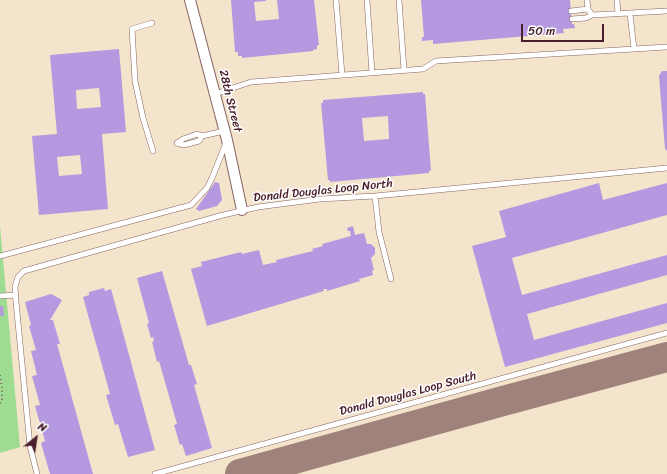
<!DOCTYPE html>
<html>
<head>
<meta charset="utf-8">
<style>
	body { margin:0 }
	#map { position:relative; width:667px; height:474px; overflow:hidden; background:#f4e4cb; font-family:Sriracha,sans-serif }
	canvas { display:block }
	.north { position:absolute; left:16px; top:418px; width:40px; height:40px; -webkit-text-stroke:3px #fff; paint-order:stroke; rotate:30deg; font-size:11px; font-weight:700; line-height:16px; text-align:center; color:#4a1f2b }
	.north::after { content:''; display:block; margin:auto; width:14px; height:18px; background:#4a1f2b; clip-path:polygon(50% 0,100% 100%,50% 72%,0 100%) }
	.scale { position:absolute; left:521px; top:24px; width:83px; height:18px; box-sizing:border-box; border:2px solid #4a1f2b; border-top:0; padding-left:5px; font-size:12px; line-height:14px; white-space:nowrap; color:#4a1f2b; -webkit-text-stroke:3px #fff; paint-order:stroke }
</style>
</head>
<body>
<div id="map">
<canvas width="667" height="474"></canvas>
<div class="north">N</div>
<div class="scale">50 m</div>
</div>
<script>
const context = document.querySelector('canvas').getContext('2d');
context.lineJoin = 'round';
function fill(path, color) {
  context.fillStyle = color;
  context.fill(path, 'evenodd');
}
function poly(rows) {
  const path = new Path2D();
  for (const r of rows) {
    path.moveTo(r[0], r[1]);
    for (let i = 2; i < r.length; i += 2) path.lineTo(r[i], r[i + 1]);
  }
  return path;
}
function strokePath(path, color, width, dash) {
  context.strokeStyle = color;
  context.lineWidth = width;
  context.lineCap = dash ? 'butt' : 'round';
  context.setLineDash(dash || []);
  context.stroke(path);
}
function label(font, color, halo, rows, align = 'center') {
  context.font = font + ' Sriracha,sans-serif';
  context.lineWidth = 3;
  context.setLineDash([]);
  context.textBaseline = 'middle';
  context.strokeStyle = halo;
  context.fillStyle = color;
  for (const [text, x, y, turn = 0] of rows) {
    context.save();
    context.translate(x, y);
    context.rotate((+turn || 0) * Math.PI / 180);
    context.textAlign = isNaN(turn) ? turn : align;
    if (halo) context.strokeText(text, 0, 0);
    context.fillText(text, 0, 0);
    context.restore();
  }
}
fill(poly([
	[0,226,20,447,0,453]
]), '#9edc91');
strokePath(poly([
	[240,474,503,401,667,357]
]), '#9f827b', 30);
fill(poly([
	[231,0,266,0,266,1,254,2,256,21,279,19,277,0,314,0,319,45,317,45,317,49,313,50,313,51,242,58,242,56,238,56,238,52,235,52],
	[421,0,570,0,572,24,574,24,575,28,563,29,564,33,433,44,433,40,422,41,422,37,424,37],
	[119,49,126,132,102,134,108,209,39,215,32,136,57,134,50,55],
	[99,88,101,107,77,109,76,90],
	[80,155,82,174,59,176,57,157],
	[662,71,667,71,667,151,665,149,659,76],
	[423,92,423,94,425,94,431,171,429,171,429,173,330,182,330,180,328,180,321,103,323,103,323,100],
	[388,116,389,139,364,141,362,118],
	[215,182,219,183,222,200,217,206,199,211,196,209],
	[599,183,603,200,667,183,667,215,512,258,522,295,667,255,667,275,527,314,534,340,667,303,667,323,505,367,472,246,506,237,499,211],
	[353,226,355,235,364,233,367,244,371,244,375,248,375,254,371,258,374,270,372,271,373,275,359,279,360,281,327,291,327,289,323,289,324,291,207,326,191,269,202,266,201,262,241,252,242,254,259,250,263,265,277,262,276,260,313,251,312,249,323,246,322,244,351,236,350,231,348,231,347,228],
	[162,271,189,365,191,365,197,384,194,385,212,448,186,456,182,444,180,445,174,425,177,424,159,361,157,362,152,342,154,341,153,337,151,338,147,324,149,323,137,278],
	[104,288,105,291,111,289,155,450,128,457,118,424,115,425,106,395,110,394,83,297,89,295,89,292],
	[51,294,62,300,50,320,53,320,60,344,57,344,93,474,50,474,41,443,45,441,35,406,40,405,32,376,37,375,31,351,36,350,29,326,31,325,25,302],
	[0,306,3,306,4,316,0,316]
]), '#b498e0');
const lane = poly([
	[336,0,342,75],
	[367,0,372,73],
	[399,0,404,70],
	[587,0,588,9,592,15,667,11],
	[617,0,618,14],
	[571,11,588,9],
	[630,14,634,49],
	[572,19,586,18,592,15],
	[152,23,132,29,135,81,143,118,153,151],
	[215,94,251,82,423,69,436,61,667,47],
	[177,143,183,139,197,134,202,136,224,131],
	[177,143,184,145,199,141,202,136],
	[375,196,379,232,391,279],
	[0,256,191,205,207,188,212,178,226,143],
	[0,296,15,295],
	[37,474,30,446,16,302,15,287,18,277,24,271,223,215,258,207,320,199,375,196,667,168],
	[155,474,667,333]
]);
const street = poly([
	[190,0,227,140,242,210]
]);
strokePath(lane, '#866463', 6);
strokePath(street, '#866463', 12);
strokePath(poly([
	[0,375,2,387,2,399,0,404]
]), '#866463', 2, [1, 3]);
strokePath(lane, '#fff', 5);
strokePath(street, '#fff', 10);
label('12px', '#4a1f2b', '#fff', [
	["28th Street",230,101,76],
	["Donald Douglas Loop North",323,191,-6],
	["Donald Douglas Loop South",408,394,-15]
]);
</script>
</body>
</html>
